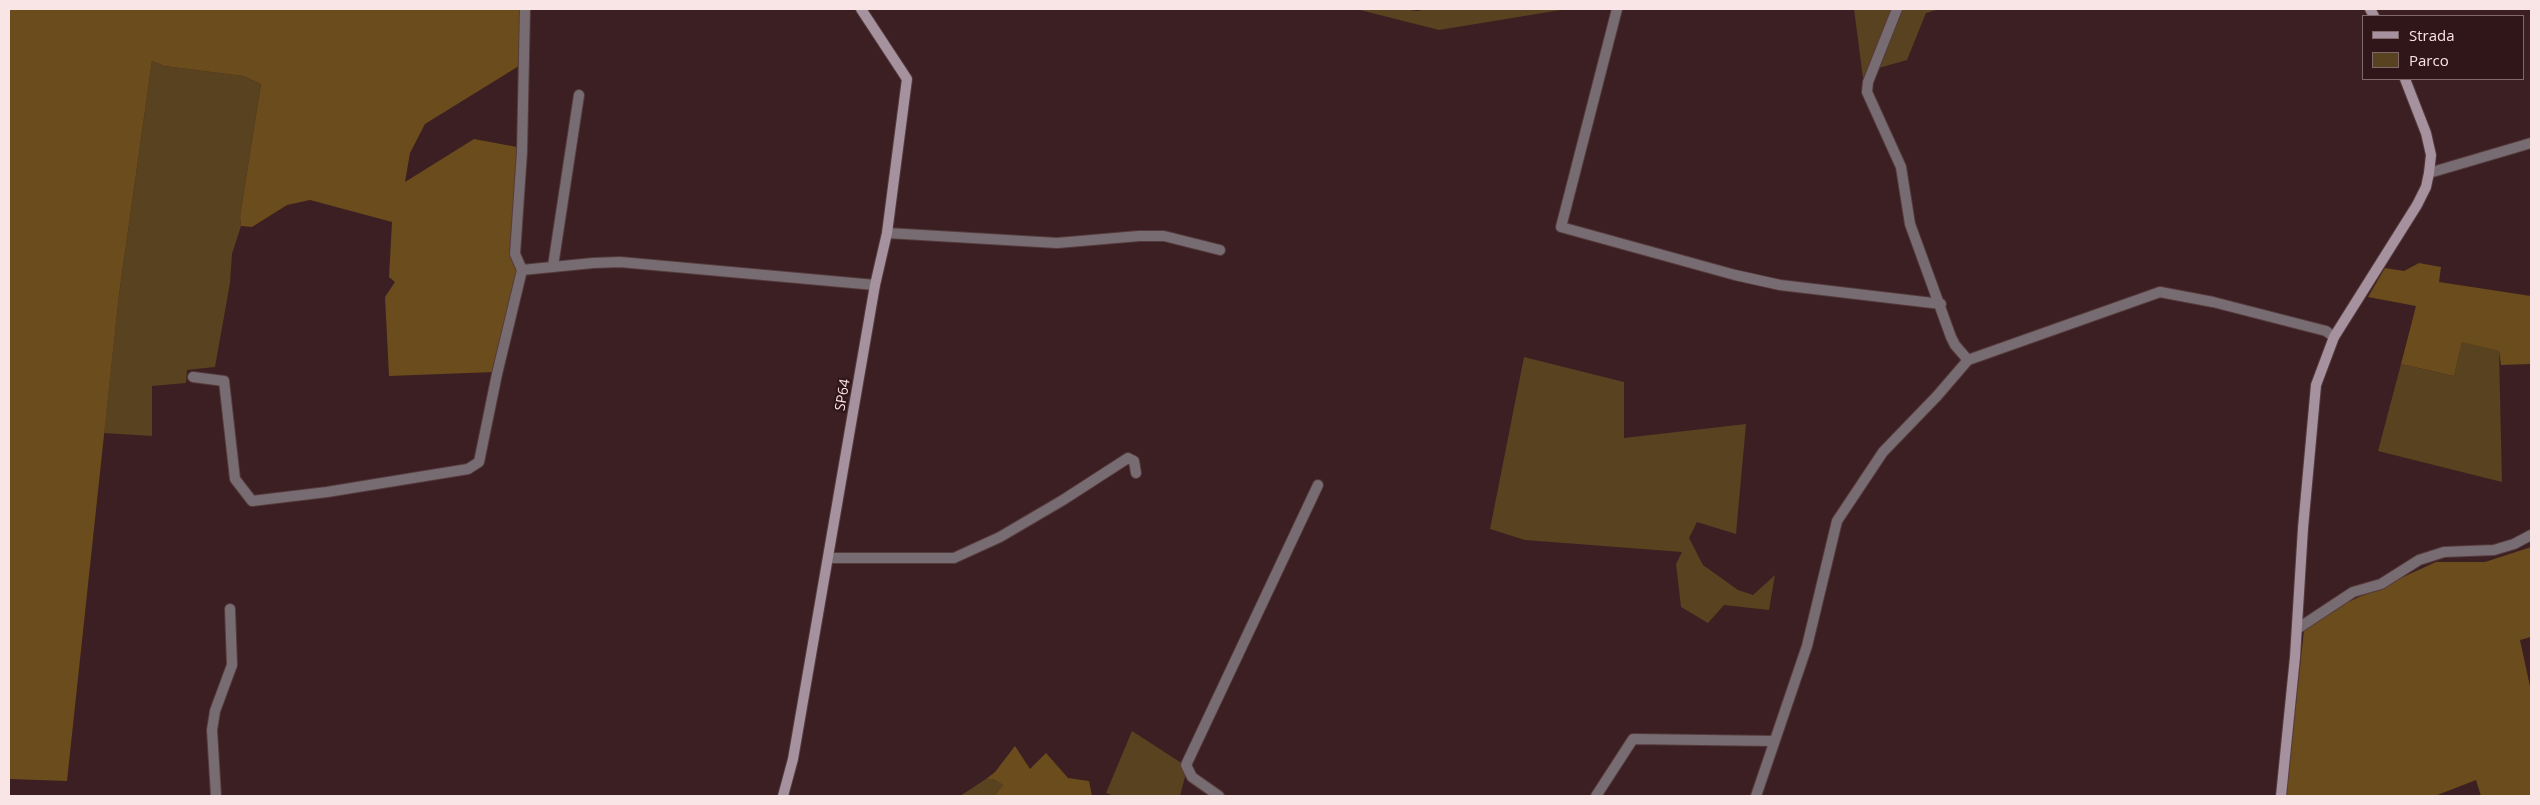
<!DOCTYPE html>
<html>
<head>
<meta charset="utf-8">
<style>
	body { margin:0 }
	#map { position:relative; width:2540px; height:805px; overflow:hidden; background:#3b1f22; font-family:"Open Sans",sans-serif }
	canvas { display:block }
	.frame { position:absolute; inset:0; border:10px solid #f9e4e6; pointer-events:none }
	.legend { position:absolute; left:2362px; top:15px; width:162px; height:65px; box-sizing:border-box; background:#301519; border:1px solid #80686b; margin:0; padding:6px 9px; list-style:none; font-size:15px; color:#f9e4e6 }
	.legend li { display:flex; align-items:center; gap:10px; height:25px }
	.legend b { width:25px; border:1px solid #80686b }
</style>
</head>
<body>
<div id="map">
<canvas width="2540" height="805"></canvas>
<div class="frame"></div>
<ul class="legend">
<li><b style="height:6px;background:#a6929e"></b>Strada</li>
<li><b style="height:14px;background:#584220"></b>Parco</li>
</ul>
</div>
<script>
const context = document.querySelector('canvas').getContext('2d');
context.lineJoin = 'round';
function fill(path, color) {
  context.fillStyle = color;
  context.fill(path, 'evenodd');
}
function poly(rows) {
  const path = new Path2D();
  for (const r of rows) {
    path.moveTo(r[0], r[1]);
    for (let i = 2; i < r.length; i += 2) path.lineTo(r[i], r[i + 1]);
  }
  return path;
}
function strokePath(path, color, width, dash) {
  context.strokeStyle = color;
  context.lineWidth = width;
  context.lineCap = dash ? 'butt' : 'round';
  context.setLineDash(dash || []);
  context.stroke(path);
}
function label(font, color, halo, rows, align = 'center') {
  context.font = font + ' "Open Sans",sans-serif';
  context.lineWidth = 4.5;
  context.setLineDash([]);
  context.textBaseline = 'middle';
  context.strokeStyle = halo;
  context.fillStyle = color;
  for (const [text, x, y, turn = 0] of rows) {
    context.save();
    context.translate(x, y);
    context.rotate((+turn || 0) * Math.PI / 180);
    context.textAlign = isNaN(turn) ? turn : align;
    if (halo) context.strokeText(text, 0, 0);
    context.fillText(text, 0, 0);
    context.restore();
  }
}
fill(poly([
	[1356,9,1403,9,1417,11,1428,9,1567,9,1439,30],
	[1854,9,1940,9,1926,13,1907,60,1875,69,1864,86],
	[152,61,164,66,243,76,261,84,240,216,241,226,232,254,230,283,215,367,187,370,186,383,152,386,152,436,104,433,119,295],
	[2462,341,2499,351,2502,482,2378,451,2401,364,2454,376],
	[1524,357,1624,382,1624,438,1746,424,1736,534,1697,522,1689,538,1703,565,1738,590,1753,595,1775,575,1769,610,1724,605,1708,623,1681,607,1676,564,1682,552,1525,540,1490,529],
	[1132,731,1183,764,1186,773,1180,796,1114,796,1106,793],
	[986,779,993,779,1003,785,994,796,960,796]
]), '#584220');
fill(poly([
	[9,9,526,9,527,61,425,124,410,153,405,182,474,139,517,147,519,271,495,372,389,376,385,297,395,282,389,277,392,222,310,200,287,205,252,227,241,226,240,216,261,84,243,76,164,66,152,61,119,295,67,781,9,779],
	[2419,263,2441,267,2439,282,2531,296,2531,364,2501,365,2499,351,2462,342,2454,376,2401,364,2416,306,2368,297,2385,268,2404,271],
	[2531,547,2531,637,2520,640,2531,691,2531,796,2481,796,2476,780,2435,796,2286,796,2304,630,2335,608,2436,562,2485,562],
	[1015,746,1030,769,1046,753,1068,778,1089,781,1092,796,994,796,1003,785,993,779,986,779,995,772]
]), '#6b4c1c');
const street = poly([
	[1617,9,1561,227,1735,275,1780,285,1941,304],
	[1897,9,1868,82,1867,92,1901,167,1910,224,1951,337,1955,345,1968,360],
	[2429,173,2531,143],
	[887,233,1057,243,1139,236,1164,236,1220,250],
	[553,266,579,95],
	[522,270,515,254,522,152,525,9],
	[193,377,224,381,235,479,252,501,327,492,468,469,479,462,497,374,522,270,593,263,620,262,875,285],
	[829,558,954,558,1000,537,1063,500,1128,458,1134,461,1136,473],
	[2297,629,2353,592,2381,584,2419,560,2444,552,2494,550,2514,544,2531,535],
	[216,796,212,730,215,711,232,665,230,609],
	[1219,796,1192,777,1186,765,1318,485],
	[1596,796,1633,739,1773,741],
	[1756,796,1807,646,1837,521,1883,452,1937,396,1968,360,2160,292,2213,302,2326,331,2334,337]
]);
const secondary = poly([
	[2370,9,2374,16],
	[783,796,793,759,875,285,887,233,907,79,861,9],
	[2281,796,2295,657,2303,528,2316,385,2334,337,2417,205,2426,187,2429,173,2431,155,2426,133,2405,79]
]);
strokePath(street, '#563b3d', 12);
strokePath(secondary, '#563b3d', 12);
strokePath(street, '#786c73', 10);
strokePath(secondary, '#a6929e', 10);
label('14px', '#f9e4e6', '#301519', [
	["SP64",843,395,-80]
]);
</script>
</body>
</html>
